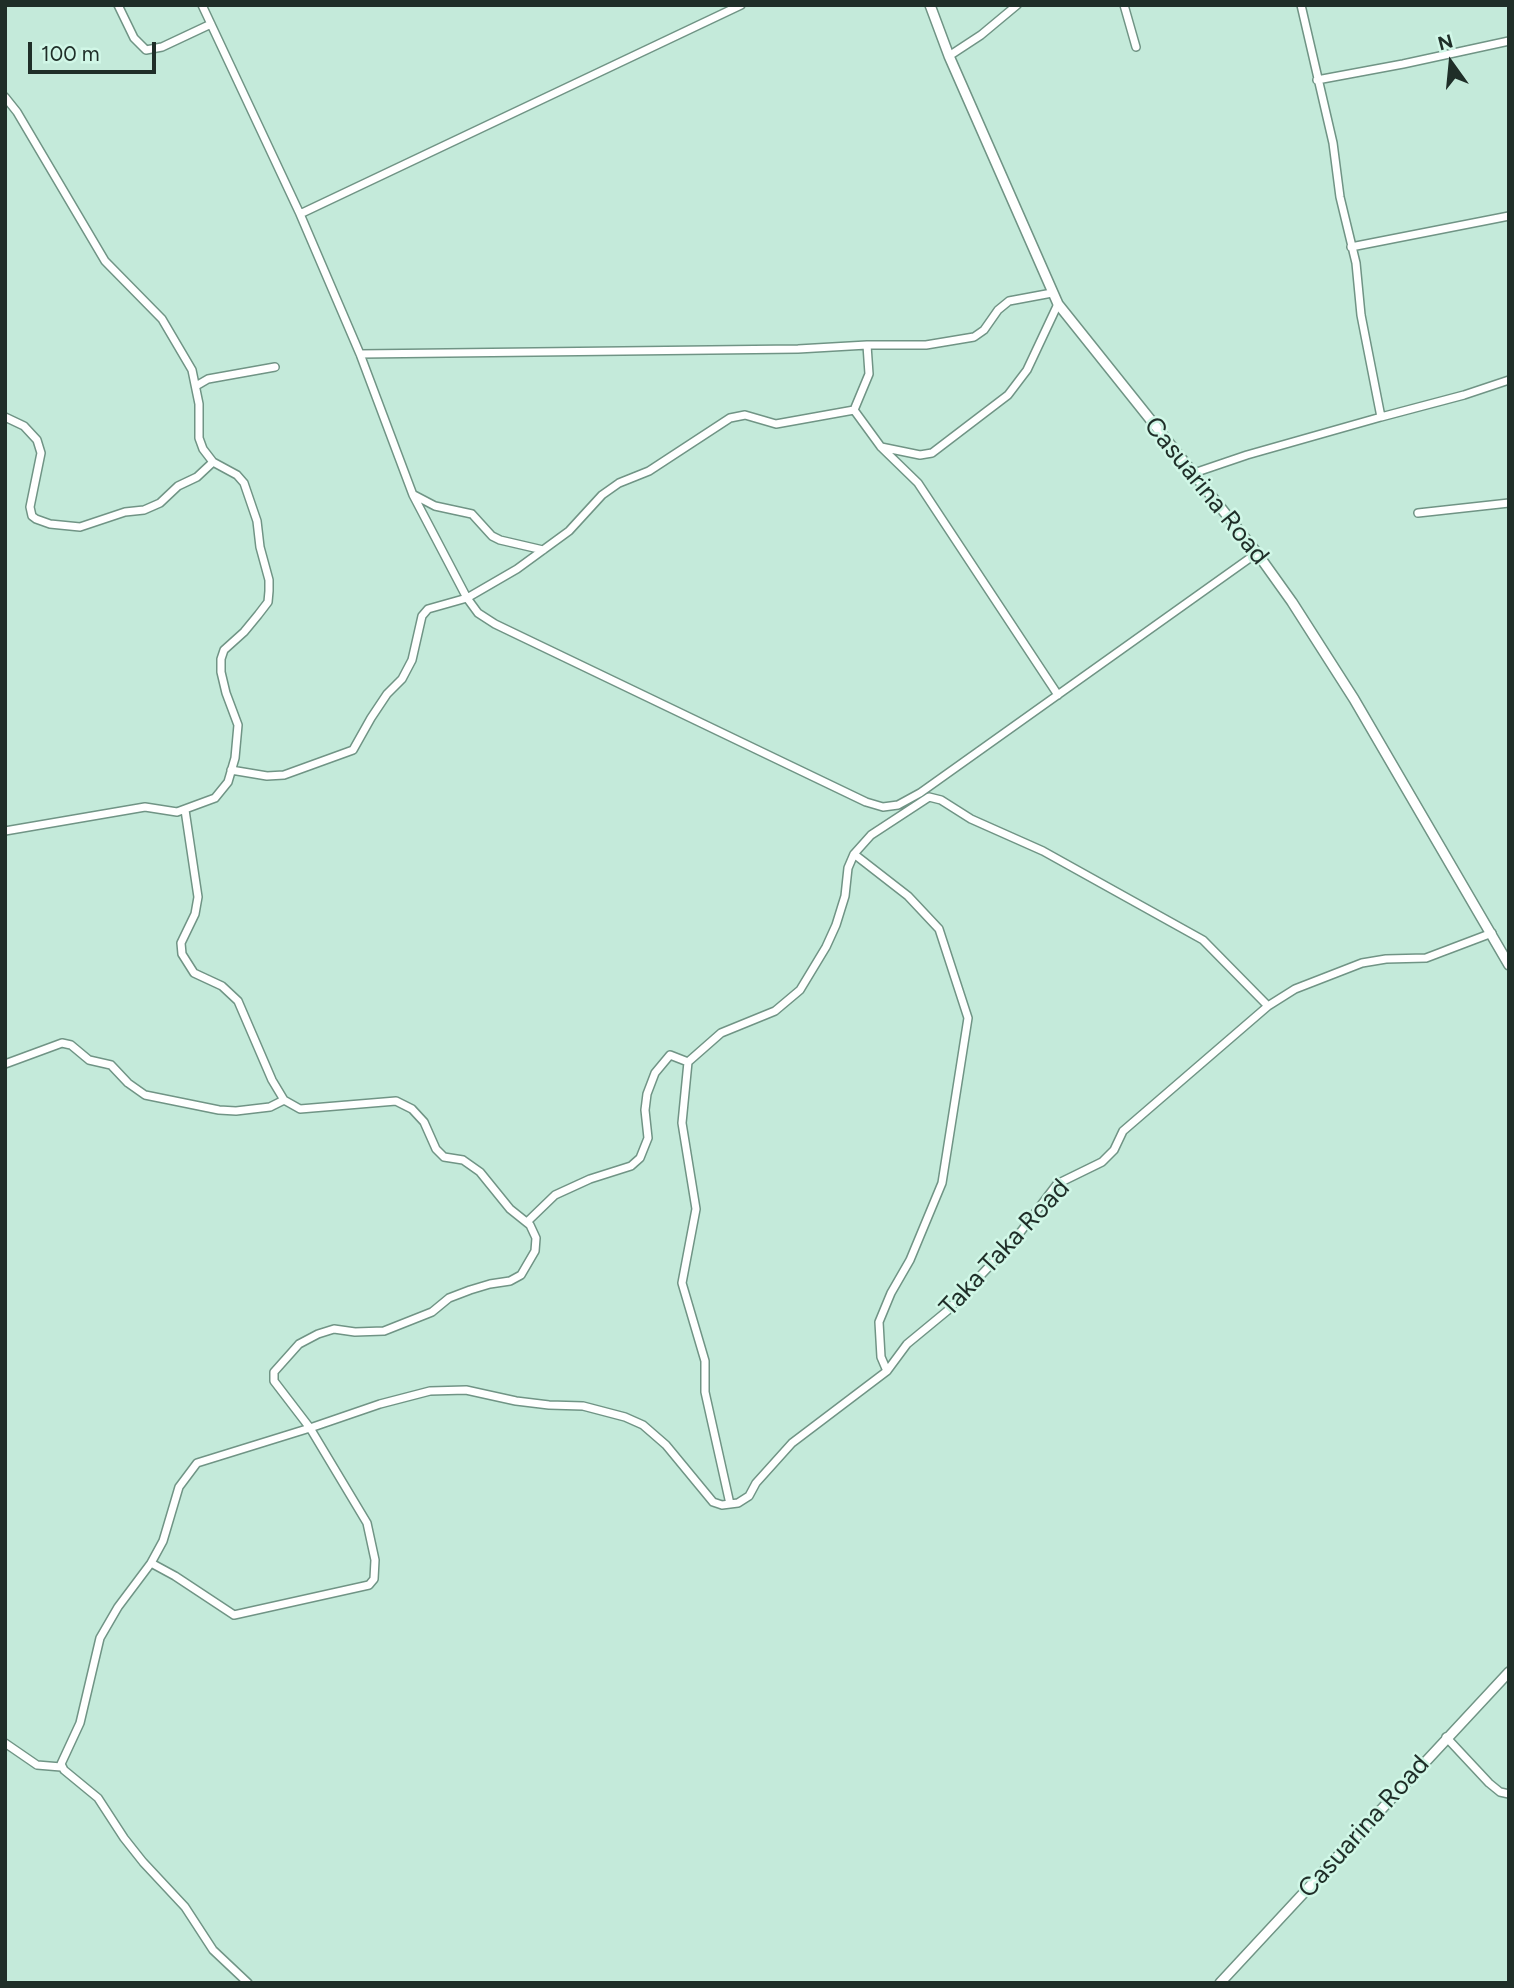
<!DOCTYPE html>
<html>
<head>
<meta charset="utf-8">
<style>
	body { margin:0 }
	#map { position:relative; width:1514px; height:1988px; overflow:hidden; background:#c4eada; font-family:Figtree,sans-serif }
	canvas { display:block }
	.frame { position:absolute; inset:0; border:7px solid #1f2e28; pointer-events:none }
	.north { position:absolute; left:1416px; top:28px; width:70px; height:70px; -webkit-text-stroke:5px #d1f7e7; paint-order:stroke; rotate:345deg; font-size:19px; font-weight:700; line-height:28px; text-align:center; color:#1f2e28 }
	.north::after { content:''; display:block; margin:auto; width:24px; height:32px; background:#1f2e28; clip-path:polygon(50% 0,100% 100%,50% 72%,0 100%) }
	.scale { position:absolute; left:28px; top:42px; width:128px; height:32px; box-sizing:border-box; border:4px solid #1f2e28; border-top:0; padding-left:9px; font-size:21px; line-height:24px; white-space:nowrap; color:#1f2e28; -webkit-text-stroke:5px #d1f7e7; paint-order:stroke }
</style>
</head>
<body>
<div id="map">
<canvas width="1514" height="1988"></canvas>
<div class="frame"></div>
<div class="north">N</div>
<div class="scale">100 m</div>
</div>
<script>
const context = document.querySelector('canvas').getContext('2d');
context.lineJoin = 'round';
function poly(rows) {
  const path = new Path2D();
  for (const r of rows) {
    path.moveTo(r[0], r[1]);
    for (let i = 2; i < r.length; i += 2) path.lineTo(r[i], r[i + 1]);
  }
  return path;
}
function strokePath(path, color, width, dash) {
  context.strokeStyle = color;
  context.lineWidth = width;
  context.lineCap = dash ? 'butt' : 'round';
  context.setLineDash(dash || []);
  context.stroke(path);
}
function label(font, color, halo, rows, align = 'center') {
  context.font = font + ' Figtree,sans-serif';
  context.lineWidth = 5;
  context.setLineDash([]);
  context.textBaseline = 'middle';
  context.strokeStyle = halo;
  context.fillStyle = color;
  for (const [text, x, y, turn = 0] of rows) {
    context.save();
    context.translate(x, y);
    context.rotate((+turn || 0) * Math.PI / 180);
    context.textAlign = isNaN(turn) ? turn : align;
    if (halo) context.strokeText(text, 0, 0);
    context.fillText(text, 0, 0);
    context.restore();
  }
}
const minor = poly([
	[118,5,134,38,146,50,162,47,211,24],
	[202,5,300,214,360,354,413,495,467,598,478,613,495,624,866,802,883,807,898,805,920,793,1257,553],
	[1124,5,1136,47],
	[1301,5,1333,143,1340,197,1356,263,1361,315,1381,417,1464,395,1509,380],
	[949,56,981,35,1017,5],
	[1317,80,1403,64,1509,41],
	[5,97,17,112,105,261,162,319,192,370,199,404,199,438,203,449,213,462,237,475,244,483,257,521,260,547,269,580,269,591,268,602,258,615,244,632,224,650,221,659,221,672,226,693,238,725,235,758,228,782,215,798,177,812,145,807,5,831],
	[300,214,741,5],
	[1351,247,1509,216],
	[867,345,926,345,974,337,984,330,998,310,1009,301,1052,293],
	[360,354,798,349,867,345,869,374,854,410,881,447,918,483,1058,695],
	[196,386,208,379,275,367],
	[5,417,24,426,37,440,41,453,30,507,32,516,36,519,50,524,80,527,125,512,144,510,160,503,178,486,197,477,213,462],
	[881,447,920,455,932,453,1008,395,1027,370,1058,304],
	[1194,473,1247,455,1381,417],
	[414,495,435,506,472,514,492,536,500,540,543,550],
	[1418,513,1509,503],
	[231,770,267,776,284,775,353,750,371,718,387,694,402,679,412,660,422,616,428,609,467,598,517,569,569,531,602,495,619,483,649,471,730,418,745,415,776,424,854,410],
	[854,854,908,896,939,929,968,1018,942,1183,910,1260,891,1293,879,1322,881,1357,887,1371],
	[688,1062,721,1033,775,1011,800,990,826,947,836,925,845,896,848,868,854,854,871,835,929,797,941,800,971,819,1043,851,1203,940,1268,1006],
	[5,1064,62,1043,71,1045,89,1060,111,1065,128,1083,145,1095,219,1110,236,1111,270,1107,284,1100],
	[527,1222,555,1195,590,1179,631,1166,640,1158,648,1138,645,1110,647,1094,655,1073,670,1055,688,1062,682,1123,696,1209,682,1283,705,1361,705,1392,730,1504],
	[151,1563,175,1576,234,1615,369,1585,374,1579,375,1560,367,1523,310,1428,274,1381,274,1372,299,1344,318,1334,334,1329,355,1332,384,1331,432,1312,449,1298,470,1290,490,1284,510,1281,521,1275,535,1251,536,1238,530,1225,510,1209,480,1172,463,1160,444,1157,436,1149,424,1122,412,1109,396,1101,300,1109,284,1100,272,1080,238,1001,222,986,194,973,182,954,181,943,195,914,198,897,185,810],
	[1446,1737,1489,1783,1500,1792,1509,1794],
	[5,1743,37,1765,61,1767],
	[248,1983,213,1950,185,1907,143,1862,124,1838,98,1798,64,1770,61,1764,80,1723,100,1638,118,1607,151,1563,163,1541,179,1487,197,1463,310,1428,380,1404,430,1391,466,1390,516,1401,549,1405,583,1406,625,1417,643,1425,666,1445,713,1502,722,1505,738,1503,749,1496,756,1483,792,1443,887,1371,907,1344,947,1311,1016,1238,1057,1184,1102,1162,1114,1150,1123,1131,1268,1006,1295,989,1362,963,1386,959,1426,958,1492,933]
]);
const tertiary = poly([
	[930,5,949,56,1058,304,1257,553,1292,602,1354,699,1509,965],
	[1220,1983,1509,1672]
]);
strokePath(minor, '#709485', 10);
strokePath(tertiary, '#709485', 12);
strokePath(minor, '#fff', 7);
strokePath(tertiary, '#fff', 9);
label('26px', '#1f2e28', '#d1f7e7', [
	["Casuarina Road",1206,491,51],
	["Taka Taka Road",1005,1248,-47],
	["Casuarina Road",1364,1827,-48]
]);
</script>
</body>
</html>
